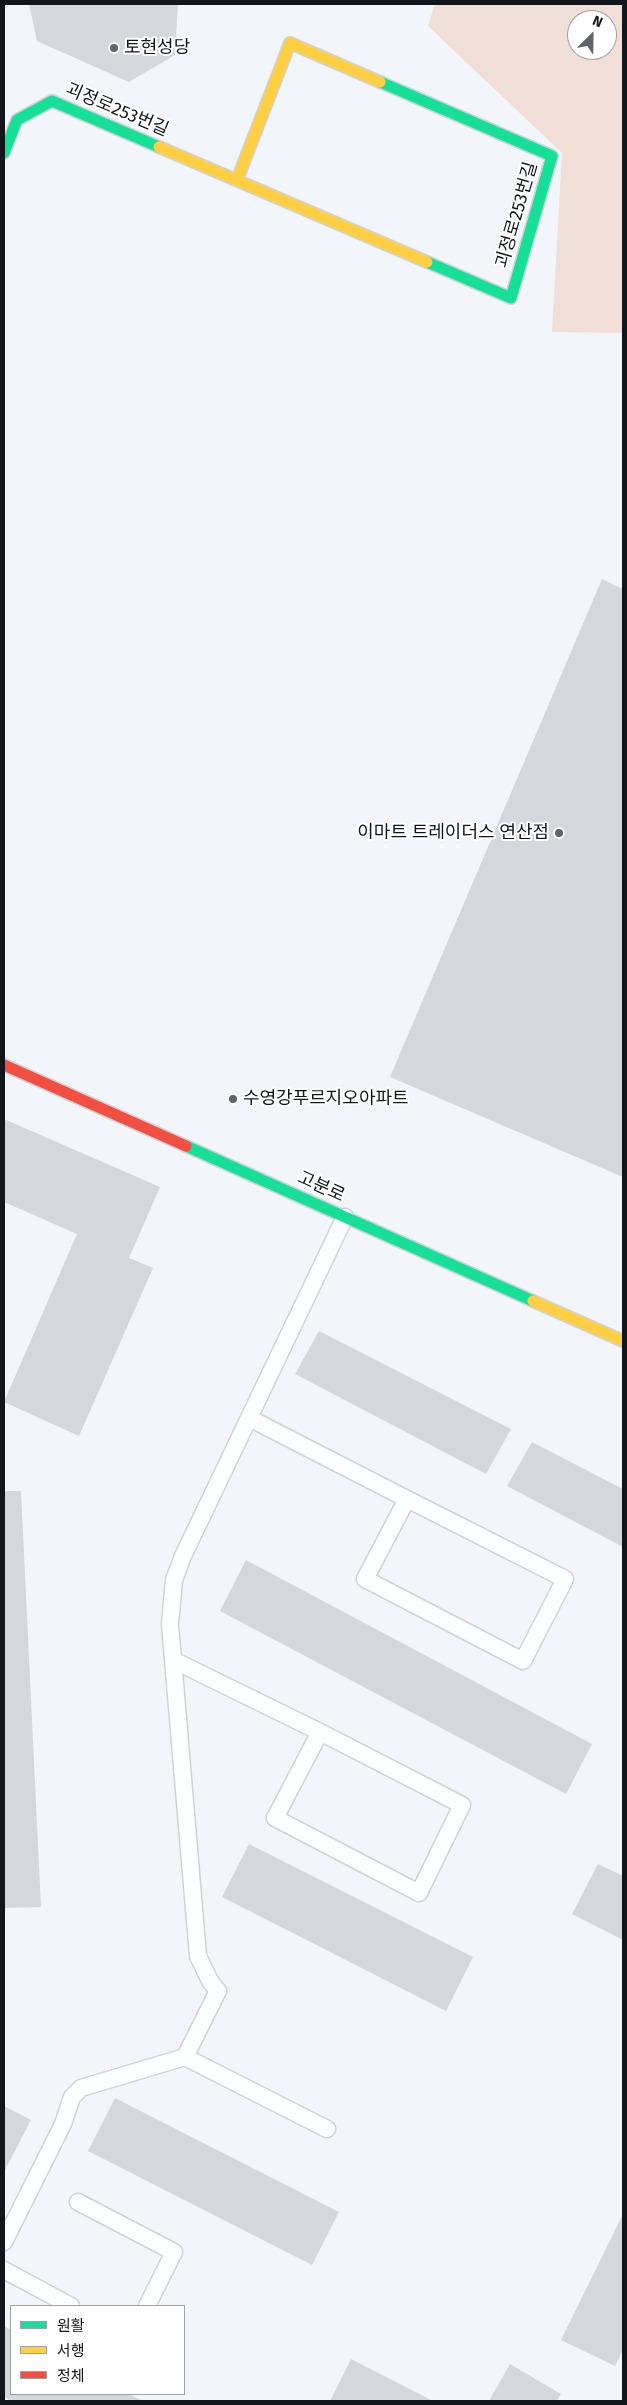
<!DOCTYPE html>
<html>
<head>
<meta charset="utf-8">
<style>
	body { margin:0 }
	#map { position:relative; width:627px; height:2405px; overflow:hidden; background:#f2f6fa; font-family:"Fira Sans","Noto Sans KR",sans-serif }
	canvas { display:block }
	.frame { position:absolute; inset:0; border:5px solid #12161b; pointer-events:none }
	.legend { position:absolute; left:10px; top:2305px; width:175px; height:90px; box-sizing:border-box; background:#fff; border:1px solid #a0a2a4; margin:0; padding:6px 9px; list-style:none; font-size:15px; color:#12161b }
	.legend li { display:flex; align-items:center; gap:10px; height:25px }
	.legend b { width:25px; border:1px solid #a0a2a4 }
	.north { position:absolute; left:567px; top:10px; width:50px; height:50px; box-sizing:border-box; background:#fff; border:1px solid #a0a2a4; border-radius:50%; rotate:23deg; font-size:14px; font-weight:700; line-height:20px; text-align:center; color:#12161b }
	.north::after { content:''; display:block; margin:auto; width:18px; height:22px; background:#606469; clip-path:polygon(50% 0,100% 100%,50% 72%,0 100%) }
</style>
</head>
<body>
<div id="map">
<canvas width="627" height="2405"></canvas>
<div class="frame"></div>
<ul class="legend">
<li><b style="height:6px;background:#16e098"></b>원활</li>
<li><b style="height:6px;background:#ffcf43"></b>서행</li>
<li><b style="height:6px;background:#f24e42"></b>정체</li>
</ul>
<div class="north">N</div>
</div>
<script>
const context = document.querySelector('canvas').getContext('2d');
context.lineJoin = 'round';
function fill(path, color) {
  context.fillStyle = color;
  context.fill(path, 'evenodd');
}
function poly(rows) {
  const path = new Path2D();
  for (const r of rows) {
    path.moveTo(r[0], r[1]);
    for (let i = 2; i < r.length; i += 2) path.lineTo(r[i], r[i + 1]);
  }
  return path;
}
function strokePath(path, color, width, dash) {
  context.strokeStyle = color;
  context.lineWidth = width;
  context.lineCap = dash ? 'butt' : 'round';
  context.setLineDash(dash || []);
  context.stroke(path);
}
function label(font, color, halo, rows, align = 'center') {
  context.font = font + ' "Fira Sans","Noto Sans KR",sans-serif';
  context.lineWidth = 4;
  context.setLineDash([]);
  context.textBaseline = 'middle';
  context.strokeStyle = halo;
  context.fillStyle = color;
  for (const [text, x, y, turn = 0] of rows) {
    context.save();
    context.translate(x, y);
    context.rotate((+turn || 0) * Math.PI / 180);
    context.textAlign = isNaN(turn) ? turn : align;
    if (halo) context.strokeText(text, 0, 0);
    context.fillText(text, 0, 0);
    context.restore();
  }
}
fill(poly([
	[435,4,623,4,623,333,552,332,562,153,428,26],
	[577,20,607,20,607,50,577,50]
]), '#f1ded7');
fill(poly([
	[29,4,178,4,175,55,129,82,37,41],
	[602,579,623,589,623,1177,390,1077],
	[4,1119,160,1187,129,1258,153,1268,79,1436,4,1402,77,1234,4,1202],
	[319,1331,511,1429,486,1474,295,1374],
	[532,1442,623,1489,623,1547,507,1486],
	[4,1491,21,1491,41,1907,4,1908],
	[246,1560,592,1744,566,1794,220,1611],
	[249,1844,473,1957,446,2011,222,1897],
	[598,1864,623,1876,623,1940,572,1914],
	[115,2098,339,2212,312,2265,88,2151],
	[4,2106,31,2120,4,2172],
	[623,2214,623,2350,615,2366,561,2340],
	[4,2326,11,2330,11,2394,129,2394,143,2401,12,2401,4,2397],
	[351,2359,433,2401,330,2401],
	[510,2364,561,2394,557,2401,489,2401]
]), '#d4d8dc');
const lane = poly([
	[249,1418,407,1499,565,1579,523,1661,365,1579,407,1499],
	[173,1660,320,1732,462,1805,419,1893,275,1818,320,1732],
	[185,2057,327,2129],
	[78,2202,174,2252,147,2306],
	[4,2242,63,2124,72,2097,81,2088,185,2057,218,1991,210,1981,198,1956,170,1624,174,1580,183,1556,345,1217],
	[4,2270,71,2306]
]);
const fast = poly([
	[380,82,552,156,511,298,427,262],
	[4,153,17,120,52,101,159,147],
	[186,1146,533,1301]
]);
const slow = poly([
	[159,147,427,262],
	[237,180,290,43,380,82],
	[533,1301,623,1341]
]);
const jam = poly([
	[4,1065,186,1146]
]);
strokePath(lane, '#cfd3d7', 19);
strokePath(fast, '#cfd3d7', 14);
strokePath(slow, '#cfd3d7', 14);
strokePath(jam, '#cfd3d7', 14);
strokePath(lane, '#fdfefe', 16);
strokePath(fast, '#16e098', 11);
strokePath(slow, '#ffcf43', 11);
strokePath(jam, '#f24e42', 11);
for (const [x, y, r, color] of [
	[114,48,5,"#606469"],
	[559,833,5,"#606469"],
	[233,1099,5,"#606469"]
]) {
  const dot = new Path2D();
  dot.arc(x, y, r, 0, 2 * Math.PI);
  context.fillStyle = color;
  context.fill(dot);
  strokePath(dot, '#fff', 2);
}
label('18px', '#12161b', '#fff', [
	["토현성당",124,48],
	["이마트 트레이더스 연산점",549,833,"right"],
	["수영강푸르지오아파트",243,1099]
], 'left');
label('18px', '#12161b', '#fff', [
	["괴정로253번길",117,110,23],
	["괴정로253번길",517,215,-74],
	["고분로",321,1187,24]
]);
</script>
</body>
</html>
